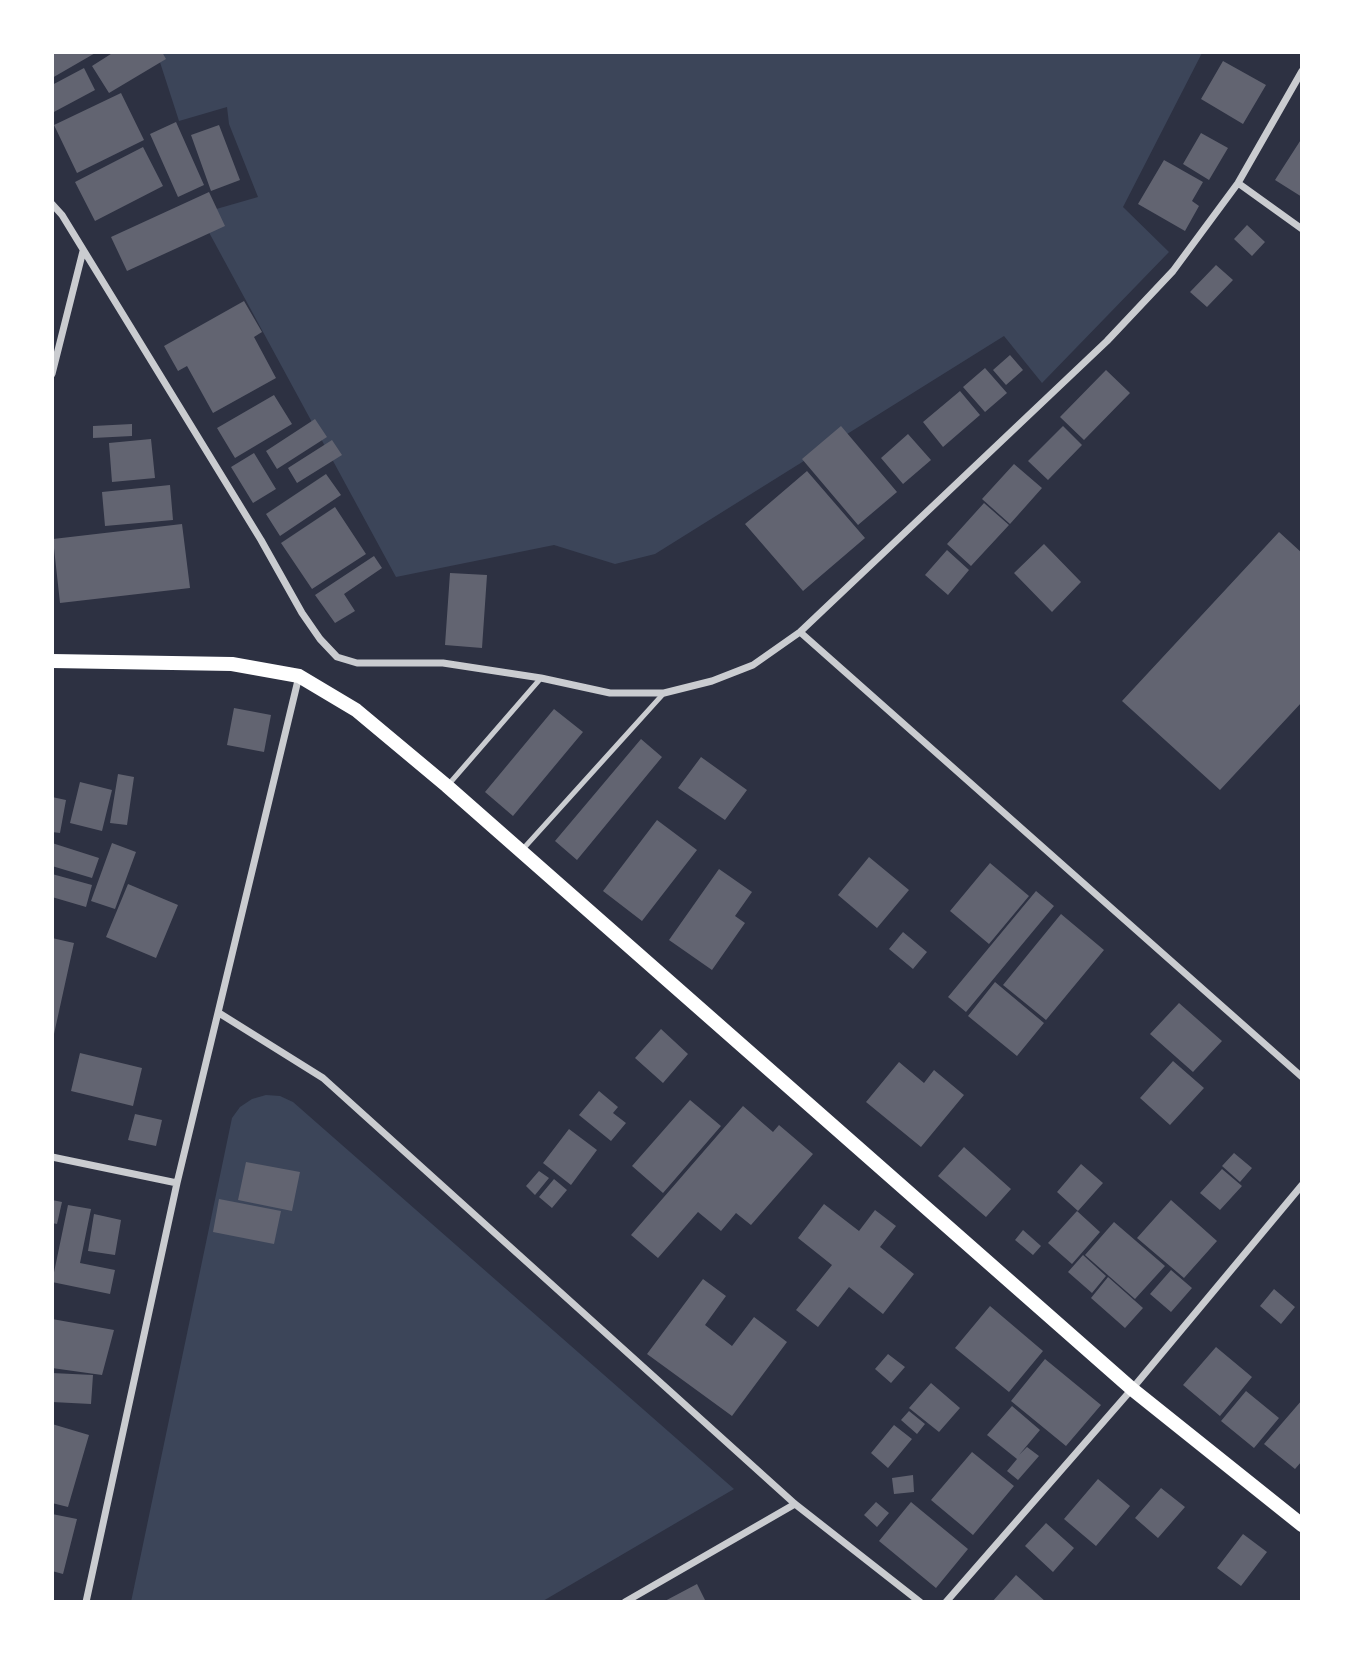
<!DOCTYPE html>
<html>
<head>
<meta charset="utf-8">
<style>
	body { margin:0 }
	#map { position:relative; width:1354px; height:1654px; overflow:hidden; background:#2d3142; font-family:Lato,sans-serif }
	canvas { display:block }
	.frame { position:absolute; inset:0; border:54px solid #fff; pointer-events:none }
</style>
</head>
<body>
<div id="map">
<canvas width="1354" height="1654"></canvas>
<div class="frame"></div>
</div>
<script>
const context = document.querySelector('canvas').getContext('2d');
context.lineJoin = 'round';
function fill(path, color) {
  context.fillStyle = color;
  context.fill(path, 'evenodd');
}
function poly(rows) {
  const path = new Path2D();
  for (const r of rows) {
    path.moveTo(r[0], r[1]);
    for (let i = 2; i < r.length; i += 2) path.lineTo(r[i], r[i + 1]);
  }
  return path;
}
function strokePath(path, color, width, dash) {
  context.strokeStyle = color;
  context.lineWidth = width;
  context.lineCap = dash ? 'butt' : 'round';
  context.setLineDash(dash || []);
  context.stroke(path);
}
fill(poly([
	[157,53,1202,53,1123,207,1169,252,1042,383,1004,336,655,554,615,564,554,545,396,577,199,214,258,197,229,124,227,107,179,121],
	[266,1095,280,1096,293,1102,734,1489,543,1601,131,1602,232,1118,240,1107,252,1099]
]), '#3c4559');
fill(poly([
	[52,52,97,52,52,78],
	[114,52,162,52,166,59,109,93,92,66],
	[1223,61,1266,85,1243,124,1201,99],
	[84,68,95,90,52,113,52,85],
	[121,93,144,140,77,173,54,125],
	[176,122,204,185,178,197,150,134],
	[219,125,240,180,211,191,191,135],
	[1201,133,1228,148,1209,180,1183,164],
	[1302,138,1302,197,1275,180],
	[143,147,163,186,95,221,75,182],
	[1164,160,1203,182,1192,201,1199,206,1185,231,1138,204],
	[209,192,225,226,127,271,111,237],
	[1247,225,1265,242,1252,256,1234,239],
	[1216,265,1233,280,1207,307,1190,292],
	[244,301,262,332,254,337,276,378,213,413,187,366,178,371,164,346],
	[1010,355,1023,370,1006,385,993,370],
	[985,368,1007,393,985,412,963,387],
	[1106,370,1130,393,1084,440,1060,417],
	[960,391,980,415,943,447,923,422],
	[274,395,292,424,235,458,217,428],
	[315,419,327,437,277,469,266,451],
	[132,424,132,436,93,438,93,426],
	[841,426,897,492,858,525,802,459],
	[1063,426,1082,445,1048,480,1028,461],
	[908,434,931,460,903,484,881,458],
	[151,439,155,478,112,482,109,443],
	[332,440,342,455,297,483,288,468],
	[254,453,276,489,253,503,231,467],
	[1014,464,1042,488,1010,524,982,499],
	[807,471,865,538,803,591,745,524],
	[326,474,341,495,280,536,266,514],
	[170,485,173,520,105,526,102,492],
	[984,503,1009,525,971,566,947,544],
	[335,507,366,554,312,589,281,543],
	[182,524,190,588,60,603,53,539],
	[1279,532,1302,553,1302,702,1220,790,1122,701],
	[1044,544,1081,582,1052,612,1014,573],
	[947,550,969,570,948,595,925,575],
	[374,556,382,568,344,594,355,611,335,623,315,595],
	[450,573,487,575,482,648,445,645],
	[234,708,271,715,264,752,227,745],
	[554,709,583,732,513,816,485,792],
	[641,739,662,757,577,860,555,841],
	[701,757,747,790,725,820,678,788],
	[118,774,134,777,127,825,110,823],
	[80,782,112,790,102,831,70,823],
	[52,797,66,800,60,833,52,832],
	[657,820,697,850,642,921,603,891],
	[52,843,99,858,92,878,52,866],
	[112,843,136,852,115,909,91,901],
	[869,857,909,890,877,928,838,895],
	[990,863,1029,896,989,944,950,911],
	[719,869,752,892,735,916,745,923,712,970,669,940],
	[52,874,92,885,86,907,52,897],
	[128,884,178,905,156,958,106,937],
	[1036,891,1054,906,966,1012,948,997],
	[1061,914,1104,950,1046,1020,1003,985],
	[903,932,927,952,913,969,889,949],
	[52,938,74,943,54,1034,52,1033],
	[995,982,1044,1023,1017,1056,968,1016],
	[1179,1003,1222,1041,1193,1072,1150,1034],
	[661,1029,688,1054,663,1083,635,1058],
	[80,1053,142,1068,133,1106,71,1091],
	[1173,1061,1204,1088,1170,1125,1140,1098],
	[899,1062,924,1083,934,1070,964,1095,921,1147,866,1102],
	[599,1091,618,1107,613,1113,626,1123,611,1141,579,1115],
	[690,1100,721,1126,663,1193,632,1166],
	[743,1106,773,1132,779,1125,813,1154,751,1225,736,1213,721,1231,698,1212,658,1258,631,1235],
	[135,1114,162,1120,156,1146,128,1140],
	[569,1129,597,1150,571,1185,543,1163],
	[964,1147,1011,1189,986,1217,938,1176],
	[1234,1153,1252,1168,1240,1182,1222,1166],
	[246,1162,300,1172,292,1211,238,1200],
	[1081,1164,1103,1183,1078,1211,1057,1192],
	[1222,1169,1242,1186,1220,1210,1200,1193],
	[539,1171,549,1178,535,1195,526,1186],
	[554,1179,567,1190,552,1208,539,1197],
	[219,1199,281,1211,274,1244,213,1232],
	[52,1200,62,1202,57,1224,52,1223],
	[1171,1200,1217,1241,1184,1278,1137,1238],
	[824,1204,859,1231,875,1210,896,1226,880,1247,914,1274,883,1314,849,1287,818,1327,796,1310,832,1265,798,1238],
	[68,1205,91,1209,80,1263,115,1270,110,1294,52,1282],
	[1077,1211,1100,1232,1072,1264,1048,1243],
	[94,1214,121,1220,115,1255,88,1251],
	[1114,1222,1165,1266,1135,1299,1085,1255],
	[1023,1230,1041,1246,1033,1255,1015,1240],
	[1083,1255,1106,1276,1092,1293,1068,1272],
	[1171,1270,1192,1288,1171,1312,1150,1294],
	[1108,1277,1143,1308,1125,1328,1091,1298],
	[703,1279,726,1296,705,1325,732,1346,754,1317,787,1342,732,1416,647,1354],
	[1274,1289,1295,1307,1281,1324,1260,1306],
	[990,1306,1043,1351,1009,1392,955,1348],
	[52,1319,114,1330,102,1375,52,1368],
	[1216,1347,1252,1377,1220,1416,1183,1385],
	[888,1354,905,1367,891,1383,875,1369],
	[1045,1359,1101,1405,1066,1446,1011,1401],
	[52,1373,93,1375,91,1404,52,1402],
	[931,1383,960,1408,939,1432,909,1408],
	[1246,1391,1279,1418,1254,1448,1221,1421],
	[1302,1400,1302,1461,1295,1469,1264,1444],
	[1012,1406,1040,1430,1019,1455,1027,1447,1039,1456,1018,1480,1007,1471,1017,1459,987,1435],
	[909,1411,925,1424,917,1434,901,1420],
	[52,1424,89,1435,68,1507,52,1503],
	[894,1425,912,1439,888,1468,871,1453],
	[972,1452,1014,1486,973,1535,931,1500],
	[913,1475,914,1492,894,1494,892,1478],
	[1098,1479,1130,1506,1096,1546,1064,1519],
	[1161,1488,1185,1507,1158,1538,1135,1518],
	[876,1502,889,1513,877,1527,864,1515],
	[911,1502,968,1549,936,1588,879,1541],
	[52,1514,77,1519,63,1574,52,1571],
	[1046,1523,1074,1548,1053,1572,1025,1546],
	[1243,1534,1267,1552,1241,1586,1217,1568],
	[1016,1575,1046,1602,992,1602],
	[697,1584,706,1602,663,1602]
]), '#626471');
strokePath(poly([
	[449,784,541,678],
	[523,849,664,693]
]), '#caccd0', 5);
strokePath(poly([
	[1238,183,1302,229],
	[52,204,62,215,261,540,302,613,320,639,337,657,357,663,443,663,541,678,610,693,664,693,712,681,753,665,800,632,1107,341,1173,271,1238,183,1302,71],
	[52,374,83,251],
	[800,632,1302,1077],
	[219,1013,323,1078,795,1504,920,1602],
	[52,1157,177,1183],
	[86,1602,177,1183,299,676],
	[625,1602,795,1504],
	[946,1602,1132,1389,1302,1185]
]), '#caccd0', 7);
strokePath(poly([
	[52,661,232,664,299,676,356,710,447,786,1132,1389,1302,1525]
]), '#fff', 14);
</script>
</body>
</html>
